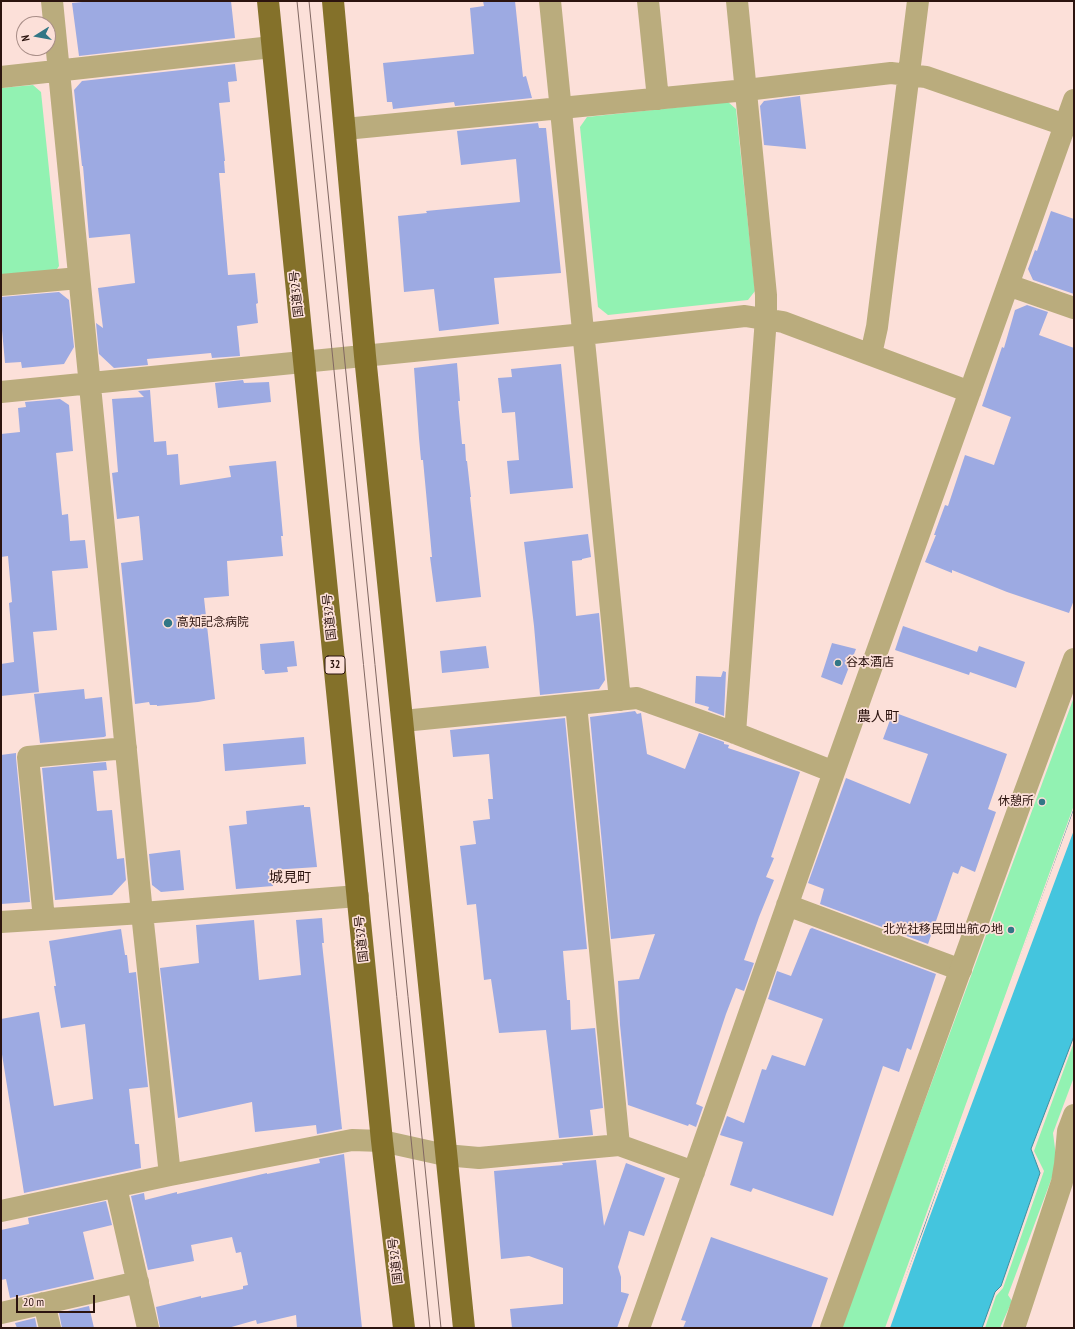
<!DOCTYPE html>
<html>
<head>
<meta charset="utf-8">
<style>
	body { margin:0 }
	#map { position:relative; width:1075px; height:1329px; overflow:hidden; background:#fce0d9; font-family:"PT Sans Narrow",sans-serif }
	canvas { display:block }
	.frame { position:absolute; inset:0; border:2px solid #2c140f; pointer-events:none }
	.north { position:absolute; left:16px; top:16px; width:40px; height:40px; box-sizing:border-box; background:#fce0d9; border:1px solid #a98e88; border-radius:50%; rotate:259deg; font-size:11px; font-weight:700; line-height:16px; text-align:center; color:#2c140f }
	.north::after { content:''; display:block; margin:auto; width:14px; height:18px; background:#327786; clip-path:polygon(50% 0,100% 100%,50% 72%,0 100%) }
	.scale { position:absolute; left:16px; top:1295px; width:79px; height:18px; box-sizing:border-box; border:2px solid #2c140f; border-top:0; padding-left:5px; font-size:12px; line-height:14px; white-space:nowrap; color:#2c140f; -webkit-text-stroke:3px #fce0d9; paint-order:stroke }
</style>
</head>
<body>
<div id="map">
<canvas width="1075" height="1329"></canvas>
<div class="frame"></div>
<div class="north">N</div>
<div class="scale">20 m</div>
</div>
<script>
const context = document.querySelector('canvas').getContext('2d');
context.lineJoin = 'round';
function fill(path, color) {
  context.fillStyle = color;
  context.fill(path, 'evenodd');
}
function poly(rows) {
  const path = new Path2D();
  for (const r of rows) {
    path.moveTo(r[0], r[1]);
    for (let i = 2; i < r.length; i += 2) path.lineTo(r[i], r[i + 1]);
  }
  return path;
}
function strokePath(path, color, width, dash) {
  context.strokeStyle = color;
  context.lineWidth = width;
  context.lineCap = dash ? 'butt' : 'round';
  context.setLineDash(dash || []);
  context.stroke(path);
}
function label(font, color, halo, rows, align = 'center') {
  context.font = font + ' "PT Sans Narrow","Noto Sans JP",sans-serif';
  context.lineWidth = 3.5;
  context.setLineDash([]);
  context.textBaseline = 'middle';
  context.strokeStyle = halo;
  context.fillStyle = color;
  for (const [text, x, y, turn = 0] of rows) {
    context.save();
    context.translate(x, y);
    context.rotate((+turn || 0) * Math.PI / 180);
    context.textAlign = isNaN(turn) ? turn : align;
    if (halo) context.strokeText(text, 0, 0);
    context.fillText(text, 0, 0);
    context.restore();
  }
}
fill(poly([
	[33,85,41,92,59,266,55,272,1,277,1,88],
	[728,102,736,109,755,291,748,300,608,315,598,307,580,127,587,117],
	[1074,697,1074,805,885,1328,841,1328],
	[1074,1042,1074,1077,1053,1133,1057,1164,1008,1295,1012,1301,1000,1328,985,1328,996,1296,1003,1288,1044,1171,1034,1151]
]), '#92f2b2');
const water = poly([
	[1074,809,1074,1036,1031,1149,1040,1173,1001,1286,995,1292,982,1328,888,1328,1074,809]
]);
fill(water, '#44c5de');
strokePath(water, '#3d90a0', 1);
fill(poly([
	[1074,809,1074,830,924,1232,890,1328,886,1328,923,1231,979,1069]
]), '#fce0d9');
fill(poly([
	[92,1,231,1,235,38,79,56,72,3],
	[483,1,515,1,523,77,526,76,532,98,455,106,454,102,393,109,392,102,387,102,383,63,474,54,470,8,484,6],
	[235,64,237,81,228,82,230,102,219,103,225,161,224,161,225,173,219,173,228,275,255,273,258,303,256,304,258,323,237,326,240,356,212,358,211,353,147,359,148,365,114,368,99,354,96,323,103,328,98,288,135,283,130,234,89,238,83,166,82,166,74,90,82,81],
	[800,96,806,149,764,145,760,106,764,101],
	[538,123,539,128,546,128,561,273,494,278,499,324,439,331,434,289,404,292,398,216,427,213,426,211,520,202,516,159,461,165,457,131],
	[1051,211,1074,219,1074,294,1033,280,1028,269,1035,250,1037,251],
	[59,292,69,300,74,347,64,364,22,368,21,362,5,363,2,330,1,330,1,297],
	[1027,305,1048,312,1039,335,1074,348,1074,600,1069,613,1007,592,952,570,952,573,925,562,936,535,934,535,945,505,948,506,965,455,994,465,1011,417,982,406,1002,347,1004,348,1015,310],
	[457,363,460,401,458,401,462,444,465,444,466,461,467,461,471,497,470,497,481,597,436,602,430,557,432,557,423,460,421,460,419,438,414,368],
	[561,364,573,488,510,494,507,461,519,460,515,412,502,413,498,378,512,377,511,369],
	[243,380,244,383,269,382,271,402,218,408,215,383],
	[150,390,154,442,166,441,167,455,178,454,180,485,231,477,229,466,276,461,283,536,281,536,283,556,227,561,229,596,204,598,215,699,198,702,157,706,157,705,150,705,149,702,135,704,121,563,143,560,139,516,117,519,112,473,118,472,112,399,144,397,138,391],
	[60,399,69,405,73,451,56,453,62,515,68,514,70,541,85,540,88,568,52,571,57,630,33,632,39,692,1,696,1,664,14,662,9,603,12,602,8,556,1,557,1,434,20,432,18,408,26,407,25,402],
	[588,534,591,557,582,559,582,560,572,561,576,616,599,613,605,680,599,689,540,695,534,626,524,542],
	[903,626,977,652,979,646,1025,662,1016,688,970,672,969,675,895,650],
	[294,641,297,666,287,667,288,672,265,674,264,670,262,670,260,644],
	[832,643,856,649,842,685,821,677],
	[486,646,489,668,442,673,440,651],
	[723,671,726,672,724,716,708,710,709,707,695,703,696,676,721,677],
	[84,689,85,699,102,697,106,736,104,737,40,743,34,694],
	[635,711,637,714,641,713,647,754,685,769,699,733,724,742,724,744,729,745,728,748,800,772,771,857,774,858,766,877,774,880,759,917,744,960,754,963,744,991,736,988,726,1014,696,1104,703,1107,696,1127,689,1124,688,1126,628,1105,620,1025,618,981,639,979,655,934,611,939,590,717],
	[893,712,1007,754,988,809,996,812,975,872,961,866,958,874,953,872,928,944,820,904,824,889,808,883,846,778,910,804,928,754,883,739],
	[565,718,587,949,563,951,567,1000,570,1000,571,1030,595,1028,603,1108,590,1110,593,1135,559,1138,546,1030,499,1033,491,979,484,980,476,904,467,905,460,846,476,844,473,821,490,819,488,799,493,799,489,754,453,757,450,730],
	[304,737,306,764,225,771,223,744],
	[16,753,16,758,30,902,1,904,1,755],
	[106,762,107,770,93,771,97,811,112,810,117,859,124,858,126,880,112,895,55,900,42,768],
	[304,805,304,807,310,807,317,867,272,870,273,886,236,889,229,826,247,824,246,811],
	[180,850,184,890,161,892,152,885,149,854],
	[322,918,324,943,322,943,342,1129,317,1134,316,1125,255,1132,252,1102,178,1118,160,968,199,963,196,925,254,920,259,980,301,975,296,920],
	[812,928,936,974,911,1050,907,1048,899,1072,883,1066,833,1216,753,1188,751,1192,730,1185,743,1142,720,1135,727,1116,744,1123,762,1069,766,1070,772,1055,805,1066,823,1019,768,999,777,971,791,976,810,929],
	[121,929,125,955,127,955,129,973,136,972,148,1087,129,1089,135,1144,139,1144,141,1168,24,1193,1,1048,1,1019,39,1012,54,1106,93,1099,85,1024,61,1028,54,986,56,986,49,941],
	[344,1154,362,1328,297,1328,296,1315,257,1324,256,1320,228,1328,160,1328,156,1307,201,1296,201,1298,243,1289,243,1286,248,1285,241,1252,236,1253,232,1237,191,1245,194,1261,148,1270,131,1196,144,1193,145,1200,177,1192,177,1194,267,1173,267,1174,320,1163,319,1159],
	[596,1160,604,1226,626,1163,665,1178,644,1236,629,1231,618,1267,621,1277,621,1292,629,1294,617,1328,512,1328,510,1309,563,1304,563,1268,529,1256,501,1259,494,1171,563,1165,562,1163],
	[106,1201,112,1225,83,1232,94,1279,10,1298,6,1279,1,1280,1,1230,29,1224,28,1218],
	[711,1237,828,1278,811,1328,683,1328,686,1321,681,1320],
	[89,1306,94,1328,62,1328,59,1313],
	[35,1318,37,1328,17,1328,15,1323]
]), '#9daae2');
strokePath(poly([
	[52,1,142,913,170,1175],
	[550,1,620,700],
	[648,1,658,99],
	[1,77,272,47],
	[345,129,746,90,891,73,926,77,1065,125],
	[1,285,79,278],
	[1008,285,1074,308],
	[871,354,877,327,918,1],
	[1,392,584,334,745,316,783,322,970,392],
	[576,704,619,1145],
	[403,721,637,698,735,733,834,772],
	[735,733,766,318,766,295,737,1],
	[787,905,961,970],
	[44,919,28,757,126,748],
	[1,922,142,913,358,896],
	[116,1187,148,1328],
	[1,1211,170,1175,352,1140,382,1141,445,1155,479,1158,619,1145,694,1172],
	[44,1303,50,1328],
	[1,1313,138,1282],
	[639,1328,834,772,1074,100],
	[1014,1328,1062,1182,1065,1164,1068,1131,1074,1115]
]), '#baac7d', 22);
strokePath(poly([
	[831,1328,1020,805,1074,659]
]), '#baac7d', 22);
strokePath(poly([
	[268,1,382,1141,404,1328],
	[333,1,365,356,464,1328]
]), '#84712a', 22);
strokePath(poly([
	[297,1,430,1328],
	[309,1,441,1328]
]), '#816762', 1);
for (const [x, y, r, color] of [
	[168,623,5,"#327786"],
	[838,663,4,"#327786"],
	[1042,802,4,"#327786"],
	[1011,930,4,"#327786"]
]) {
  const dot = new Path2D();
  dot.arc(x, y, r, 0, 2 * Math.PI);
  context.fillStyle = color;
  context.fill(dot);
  strokePath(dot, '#fce0d9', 1.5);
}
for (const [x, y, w] of [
	[335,665,20]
]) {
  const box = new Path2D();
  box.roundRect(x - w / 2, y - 9, w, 18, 3);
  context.fillStyle = '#fce0d9';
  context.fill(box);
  strokePath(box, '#2c140f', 1);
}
label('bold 11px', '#2c140f', null, [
	["32",335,665]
]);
label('12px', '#2c140f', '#fce0d9', [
	["国道32号",297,294,-96],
	["国道32号",330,617,-96],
	["国道32号",362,939,-96],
	["国道32号",396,1261,-97]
]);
label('12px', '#2c140f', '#fce0d9', [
	["高知記念病院",177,623],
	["谷本酒店",846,663],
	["休憩所",1034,802,"right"],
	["北光社移民団出航の地",1003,930,"right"]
], 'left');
label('14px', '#2c140f', '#fce0d9', [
	["農人町",878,717],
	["城見町",290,878]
]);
</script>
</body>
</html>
